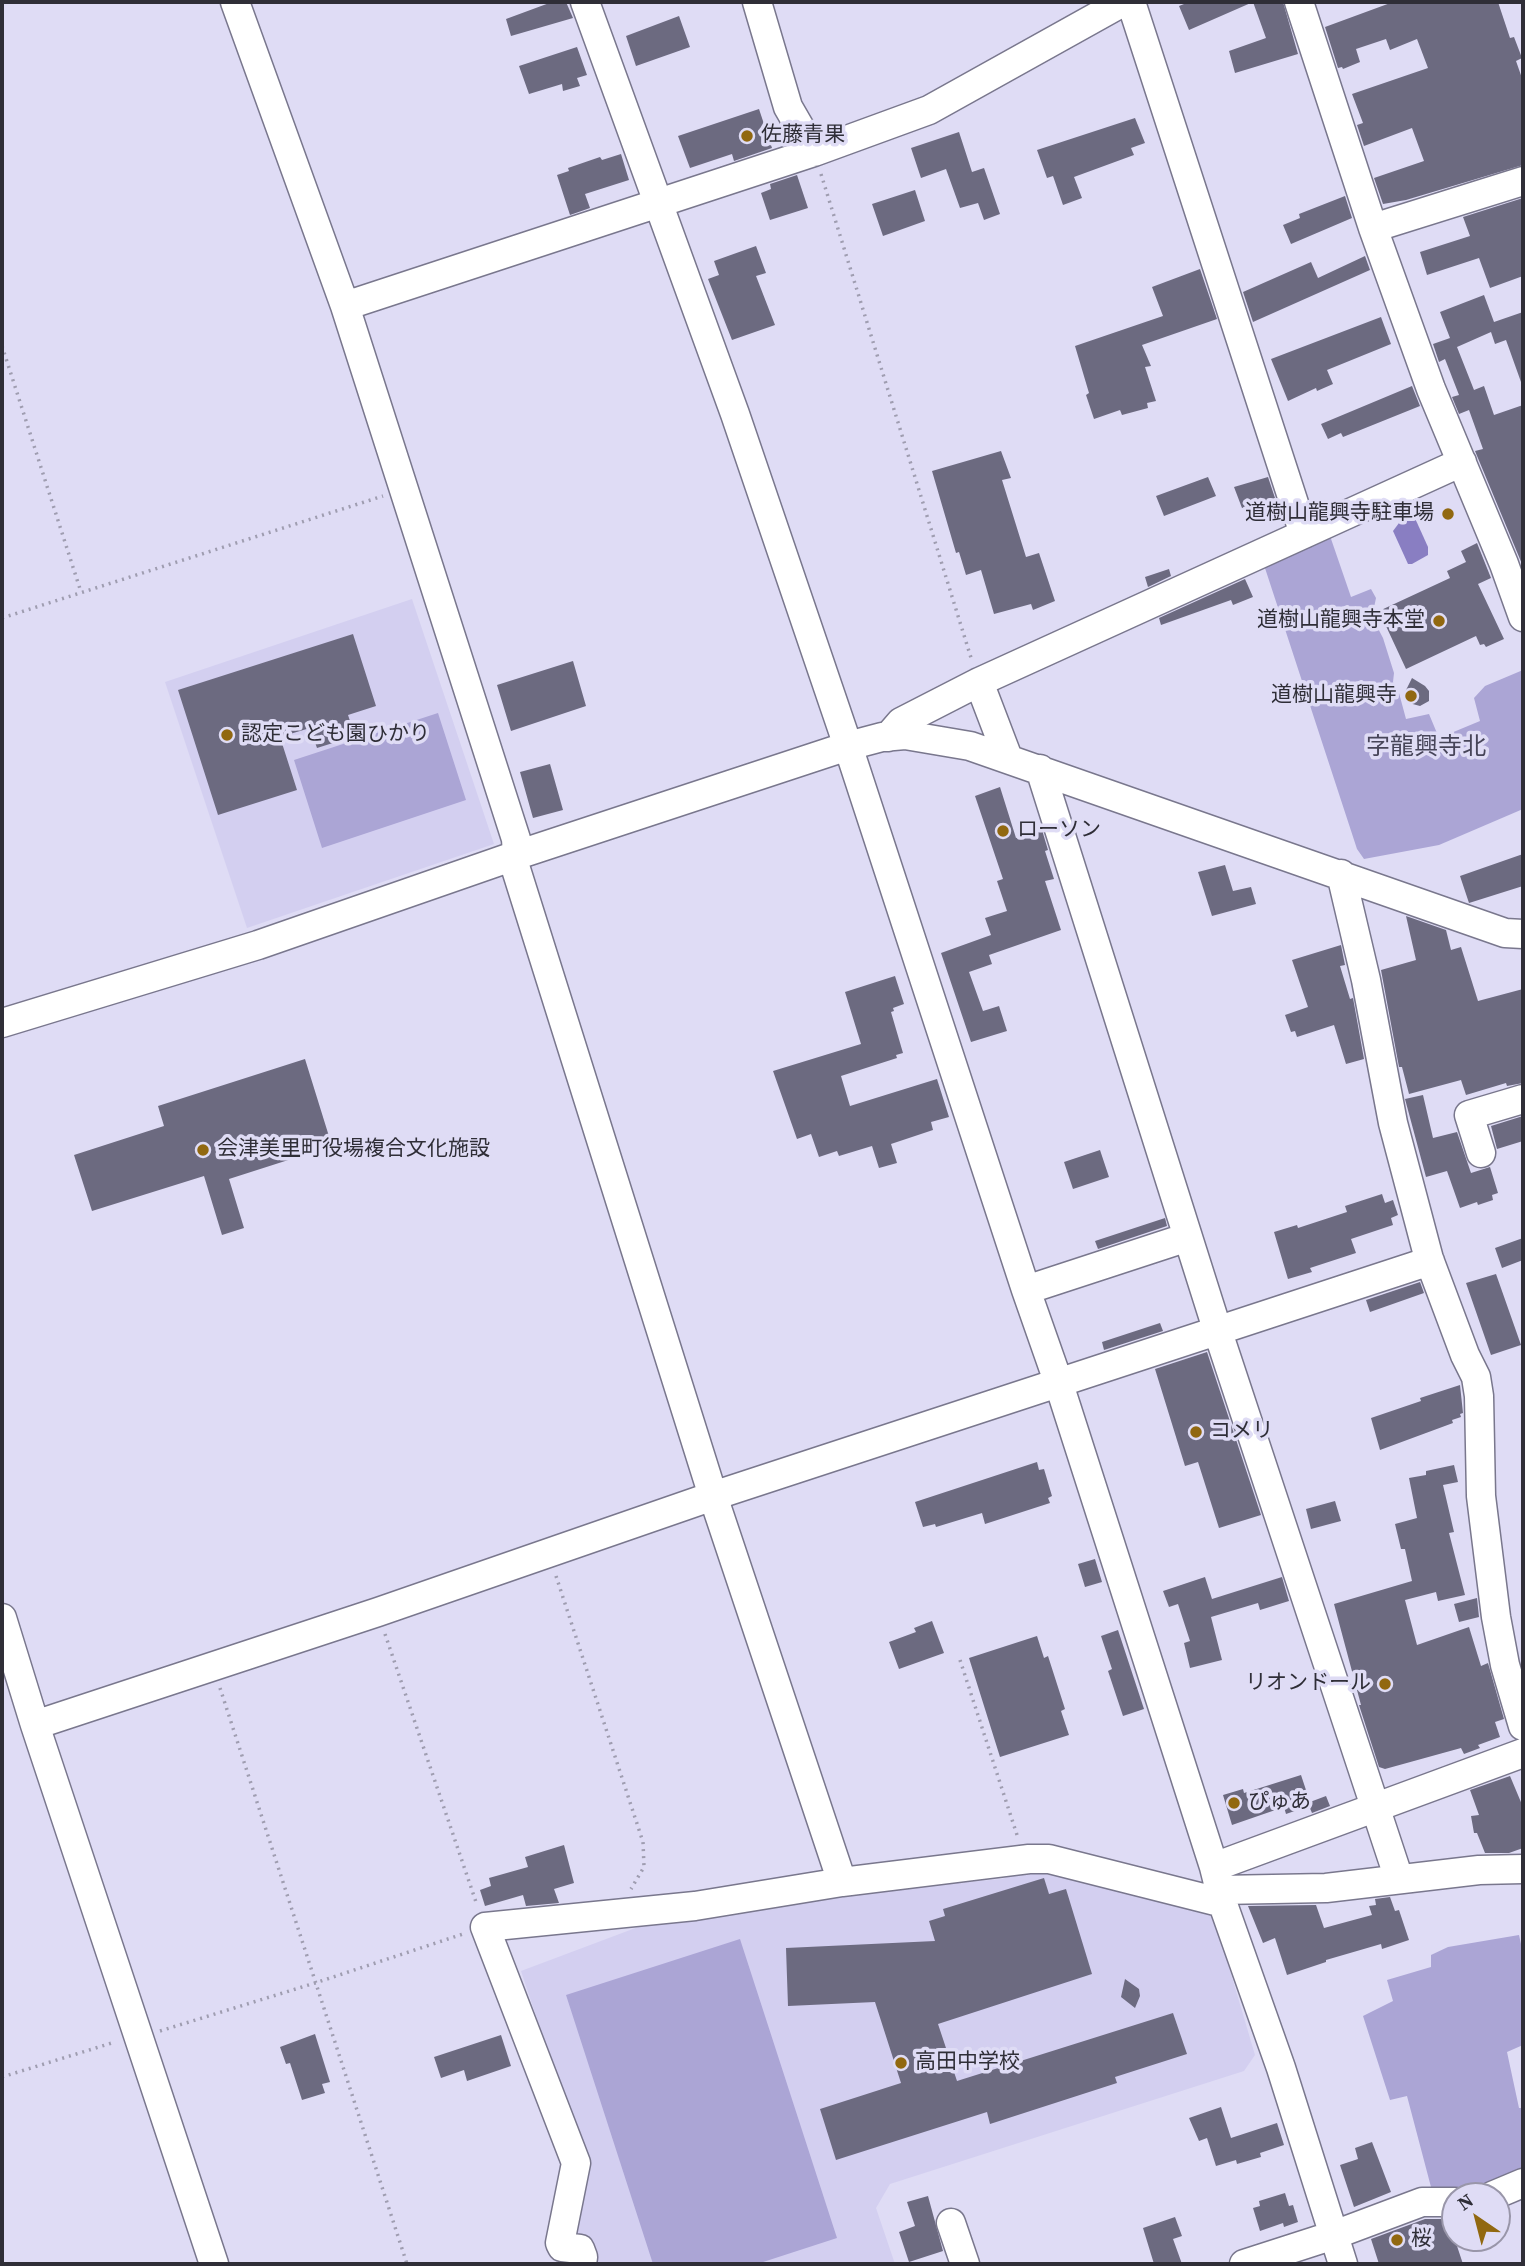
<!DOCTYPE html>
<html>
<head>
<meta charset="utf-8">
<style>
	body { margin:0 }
	#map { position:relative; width:1525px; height:2266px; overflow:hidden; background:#dfdcf5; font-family:"Source Serif 4",serif }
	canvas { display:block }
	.frame { position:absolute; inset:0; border:4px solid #2f2e37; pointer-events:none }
	.north { position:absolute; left:1441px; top:2182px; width:70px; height:70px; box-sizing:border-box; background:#dfdcf5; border:2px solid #9996a9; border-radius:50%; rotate:325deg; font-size:19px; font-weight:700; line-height:28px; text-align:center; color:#2f2e37 }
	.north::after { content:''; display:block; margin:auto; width:24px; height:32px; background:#916810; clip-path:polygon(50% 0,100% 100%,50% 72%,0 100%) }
</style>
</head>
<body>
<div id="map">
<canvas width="1525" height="2266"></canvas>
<div class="frame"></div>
<div class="north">N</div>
</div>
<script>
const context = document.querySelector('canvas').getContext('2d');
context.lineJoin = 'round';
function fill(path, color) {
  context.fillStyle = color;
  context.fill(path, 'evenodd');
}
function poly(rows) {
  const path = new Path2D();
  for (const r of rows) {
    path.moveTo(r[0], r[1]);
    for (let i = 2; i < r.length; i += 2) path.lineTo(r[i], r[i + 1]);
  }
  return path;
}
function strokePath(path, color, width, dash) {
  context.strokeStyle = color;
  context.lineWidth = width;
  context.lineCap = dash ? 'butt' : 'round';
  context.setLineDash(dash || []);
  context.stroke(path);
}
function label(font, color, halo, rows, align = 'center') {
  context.font = font + ' "Source Serif 4","Noto Sans JP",serif';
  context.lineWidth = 7;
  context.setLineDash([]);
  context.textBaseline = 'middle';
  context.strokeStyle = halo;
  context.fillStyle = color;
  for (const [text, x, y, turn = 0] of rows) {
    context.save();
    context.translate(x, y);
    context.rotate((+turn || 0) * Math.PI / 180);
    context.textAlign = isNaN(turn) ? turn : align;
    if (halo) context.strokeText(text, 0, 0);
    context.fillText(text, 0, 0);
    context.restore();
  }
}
fill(poly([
	[412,599,494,844,247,928,165,682],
	[1051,1862,1210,1903,1255,2055,1244,2071,890,2184,876,2208,895,2264,568,2264,585,2163,521,1971,694,1906,1002,1879]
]), '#d3cff0');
fill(poly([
	[1329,533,1351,597,1371,589,1376,598,1372,617,1383,638,1394,673,1393,682,1399,693,1406,719,1429,714,1439,738,1480,721,1474,698,1485,686,1523,670,1523,809,1439,845,1364,859,1357,849,1264,565],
	[438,713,466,800,322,848,294,760],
	[1519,1935,1523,1953,1523,2045,1507,2052,1519,2108,1523,2108,1523,2172,1484,2191,1431,2187,1407,2096,1390,2100,1363,2016,1393,2001,1387,1980,1431,1967,1431,1955,1448,1947],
	[740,1939,837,2238,757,2264,653,2264,566,1995]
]), '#aba5d5');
fill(poly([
	[1414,516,1428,547,1428,555,1412,564,1408,564,1393,531,1399,523]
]), '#897ec2');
fill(poly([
	[552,2,566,2,573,18,511,36,506,19],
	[1189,2,1283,2,1298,54,1235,73,1229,51,1266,38,1253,2,1189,30,1179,6],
	[1393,2,1498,2,1510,38,1514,37,1522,58,1516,61,1523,81,1523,165,1406,200,1383,204,1374,178,1424,161,1412,128,1364,146,1357,125,1363,123,1352,94,1428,68,1417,39,1390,50,1386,39,1356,49,1360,62,1343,69,1342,67,1338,68,1325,27],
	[679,16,690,47,636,66,626,36],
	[577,47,587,75,577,78,580,86,563,91,562,84,529,94,519,66],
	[759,109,772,148,734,161,732,154,690,168,678,136],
	[1135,118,1145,143,1131,148,1134,155,1074,177,1082,198,1063,205,1053,176,1047,178,1037,150],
	[959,132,972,172,984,168,1000,214,984,220,978,203,960,208,946,169,921,178,911,148],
	[621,154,629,180,585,194,590,208,570,215,557,175,569,171,568,168,600,157,602,160],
	[797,175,808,208,770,220,761,193,771,189,770,184],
	[915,190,925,221,883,236,872,204],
	[1345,196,1352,218,1291,244,1283,225,1300,218,1299,214],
	[1523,198,1523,276,1490,288,1479,258,1427,275,1420,252,1470,236,1463,217],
	[756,246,766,273,756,276,775,325,732,340,708,279,719,275,714,261],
	[1365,256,1370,270,1253,322,1243,292,1311,262,1318,278],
	[1200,269,1217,319,1142,345,1151,366,1145,367,1156,401,1147,403,1148,408,1122,415,1120,410,1094,419,1086,395,1089,393,1075,346,1163,316,1152,287],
	[1484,295,1494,322,1523,312,1523,381,1521,382,1506,340,1495,344,1491,332,1457,347,1474,390,1484,386,1494,415,1523,405,1522,564,1475,451,1483,449,1469,410,1459,414,1452,397,1459,395,1445,359,1439,362,1433,344,1450,338,1440,312],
	[1381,317,1391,344,1327,370,1333,384,1317,391,1316,388,1288,401,1271,359],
	[1412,386,1420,406,1343,437,1341,433,1328,439,1321,424],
	[1001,451,1011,478,1002,480,1026,557,1039,553,1055,601,1033,610,1031,604,994,614,981,570,966,575,959,552,956,553,932,471],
	[1208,477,1216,496,1164,516,1156,496],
	[1268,477,1275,498,1242,508,1234,487],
	[1477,543,1491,578,1478,584,1504,639,1486,647,1484,644,1480,645,1476,636,1406,669,1379,611,1450,578,1447,571,1466,562,1461,551],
	[1169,569,1171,576,1148,587,1145,577],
	[1245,579,1253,597,1233,605,1231,600,1161,625,1159,618],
	[353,634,376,706,348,715,355,736,317,748,310,728,280,737,297,790,218,815,178,690],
	[573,661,586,706,511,731,497,685],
	[1412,678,1425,686,1429,691,1429,701,1420,706,1409,703,1406,698,1405,692],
	[550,764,563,810,533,818,520,772],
	[1000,787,1016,838,1042,830,1048,850,1045,851,1054,879,1045,881,1061,930,989,955,992,964,969,972,983,1011,999,1006,1007,1031,971,1042,941,953,991,935,985,918,1007,911,997,881,1003,879,975,796],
	[1523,854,1523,886,1469,903,1460,876],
	[1225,865,1233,891,1251,887,1256,904,1212,916,1198,872],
	[1406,916,1446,930,1451,950,1461,947,1478,1001,1523,989,1523,1083,1507,1086,1506,1083,1466,1095,1461,1080,1409,1094,1402,1067,1399,1067,1381,970,1416,960],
	[1341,945,1345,965,1340,966,1350,999,1353,998,1364,1059,1346,1064,1334,1025,1297,1037,1295,1031,1291,1032,1285,1015,1308,1007,1292,960],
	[895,976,904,1004,893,1008,894,1011,891,1012,903,1053,896,1055,897,1058,841,1076,850,1106,937,1079,949,1117,931,1122,933,1130,891,1144,897,1163,879,1168,872,1146,839,1156,837,1151,819,1157,811,1134,797,1139,773,1071,861,1044,845,992],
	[305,1059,332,1146,229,1179,244,1228,222,1235,204,1176,92,1211,74,1155,164,1126,158,1106],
	[1423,1095,1433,1138,1457,1132,1471,1173,1490,1167,1498,1193,1492,1195,1493,1200,1478,1205,1477,1202,1460,1208,1447,1171,1426,1177,1405,1099],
	[1523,1116,1523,1141,1497,1149,1491,1126],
	[1100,1150,1109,1177,1073,1189,1064,1162],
	[1382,1194,1385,1203,1393,1200,1398,1215,1391,1218,1393,1225,1351,1239,1356,1253,1310,1268,1312,1272,1288,1279,1274,1232,1297,1225,1298,1228,1347,1212,1345,1206],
	[1165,1218,1167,1226,1098,1249,1095,1241],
	[1523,1238,1523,1260,1502,1268,1495,1248],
	[1496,1274,1521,1345,1491,1355,1466,1283],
	[1420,1282,1424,1293,1370,1312,1366,1300],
	[1160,1323,1163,1331,1104,1350,1102,1342],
	[1207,1352,1261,1515,1219,1528,1198,1462,1185,1466,1155,1369],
	[1460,1385,1463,1413,1460,1414,1461,1417,1452,1420,1453,1423,1380,1450,1371,1418,1421,1401,1420,1398],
	[1037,1462,1039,1470,1044,1469,1052,1496,1048,1498,1050,1503,985,1524,982,1513,936,1527,935,1524,923,1527,915,1502],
	[1454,1465,1458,1482,1443,1485,1454,1532,1449,1533,1465,1595,1438,1601,1436,1592,1405,1600,1417,1645,1469,1627,1481,1666,1488,1663,1504,1719,1495,1722,1500,1737,1478,1745,1480,1748,1464,1754,1461,1748,1385,1769,1379,1767,1359,1705,1361,1705,1334,1604,1412,1581,1405,1549,1401,1549,1395,1524,1417,1518,1409,1478,1426,1475,1426,1471],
	[1335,1501,1341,1521,1311,1529,1306,1509],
	[1095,1559,1102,1582,1085,1587,1078,1564],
	[1205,1577,1212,1599,1282,1577,1289,1601,1260,1610,1258,1603,1211,1617,1222,1660,1190,1668,1184,1643,1190,1641,1178,1604,1169,1607,1163,1591],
	[1477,1598,1479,1617,1459,1622,1454,1604],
	[932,1621,944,1653,899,1669,889,1642,916,1632,914,1628],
	[1118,1630,1144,1709,1123,1716,1108,1671,1112,1669,1101,1636],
	[1037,1636,1044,1658,1048,1656,1065,1709,1061,1711,1069,1735,1000,1757,969,1658],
	[1301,1775,1310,1802,1326,1796,1330,1806,1312,1813,1309,1806,1286,1814,1284,1807,1232,1825,1223,1795,1243,1789,1244,1793],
	[1510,1776,1523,1807,1523,1848,1509,1853,1485,1853,1477,1833,1474,1833,1471,1816,1479,1815,1470,1790],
	[564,1845,574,1883,554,1889,559,1903,526,1906,523,1895,485,1906,480,1890,491,1886,489,1878,528,1867,525,1857],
	[1044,1878,1049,1894,1066,1889,1092,1974,938,2024,957,2081,1173,2013,1187,2054,1115,2077,1117,2083,990,2124,987,2112,836,2160,820,2109,901,2083,875,2002,788,2006,786,1948,935,1941,929,1921,945,1916,943,1909],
	[1390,1897,1395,1911,1399,1910,1409,1940,1382,1949,1381,1944,1326,1960,1326,1962,1287,1975,1275,1938,1263,1943,1248,1906,1316,1905,1324,1928,1372,1915,1369,1906,1376,1905,1375,1899],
	[1125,1979,1139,1989,1140,1996,1135,2008,1121,1997],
	[315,2034,330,2082,322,2084,325,2093,302,2100,290,2063,286,2064,280,2047],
	[501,2035,511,2066,467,2081,464,2070,441,2078,434,2057],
	[1221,2107,1231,2138,1277,2123,1284,2145,1260,2153,1261,2157,1237,2164,1236,2160,1216,2166,1207,2138,1199,2141,1189,2118],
	[1372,2142,1391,2192,1354,2207,1340,2165,1358,2159,1355,2148],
	[1285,2193,1289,2206,1293,2205,1298,2222,1284,2227,1283,2223,1260,2231,1253,2208,1260,2206,1259,2201],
	[928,2196,943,2251,909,2262,899,2232,915,2226,907,2202],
	[1175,2217,1182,2236,1173,2239,1182,2264,1154,2264,1143,2228],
	[1425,2219,1455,2219,1455,2240,1463,2264,1379,2264,1371,2239]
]), '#6c6a80');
const minor = poly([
	[235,2,345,306,516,839,517,855,515,866,713,1496,842,1882],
	[585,2,735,414,848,746,1026,1290,1059,1384,1214,1867,1224,1907,1281,2068,1343,2264],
	[757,2,788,107,814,152],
	[1131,2,1304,534],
	[1299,2,1373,228,1431,389,1504,564,1523,617],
	[1373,228,1523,181],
	[345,306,814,152,929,110,1123,2],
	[979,682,1008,758],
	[888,737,901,722,979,682,1462,462],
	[1040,769,1218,1332,1399,1879],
	[1341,874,1366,980,1393,1123,1429,1259,1465,1355,1476,1377,1479,1396,1481,1496,1496,1617,1505,1665,1523,1726],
	[2,1023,258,945,517,855,848,746,882,737,905,735,970,746,1505,933,1523,934],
	[1481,1153,1469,1115,1523,1099],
	[1026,1290,1188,1237],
	[2,1618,35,1725,214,2264],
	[35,1725,378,1612,713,1496,1430,1261],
	[1214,1867,1523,1753],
	[1220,1890,1326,1888,1479,1870,1523,1869],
	[1492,2196,1523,2183],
	[951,2223,965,2264],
	[582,2264,583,2257,580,2249,562,2247,560,2243,576,2163,485,1927,695,1906,842,1882,1029,1859,1049,1859,1223,1903],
	[1244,2264,1334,2235,1422,2202,1455,2202]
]);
strokePath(minor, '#79778d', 31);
strokePath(poly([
	[821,174,972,661],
	[2,346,81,592],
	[2,618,383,496],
	[556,1576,643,1842,644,1867,631,1889],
	[385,1634,477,1905],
	[960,1660,1018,1838],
	[220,1688,407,2264],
	[160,2031,315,1983,463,1934],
	[2,2077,115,2042]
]), '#9f9db0', 3.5, [2, 5]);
strokePath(minor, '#fff', 28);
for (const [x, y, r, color] of [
	[747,136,7,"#916810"],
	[1448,514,7,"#916810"],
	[1439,621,7,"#916810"],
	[1411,696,7,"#916810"],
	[227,735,7,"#916810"],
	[1003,831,7,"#916810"],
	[203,1150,7,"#916810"],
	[1196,1432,7,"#916810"],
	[1385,1684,7,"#916810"],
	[1234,1803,7,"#916810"],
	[901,2063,7,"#916810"],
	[1397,2240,7,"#916810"]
]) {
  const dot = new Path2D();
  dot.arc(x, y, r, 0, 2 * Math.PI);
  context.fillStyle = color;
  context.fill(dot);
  strokePath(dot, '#dfdcf5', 2.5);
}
label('21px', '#2f2e37', '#dfdcf5', [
	["佐藤青果",761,136],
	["道樹山龍興寺駐車場",1434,514,"right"],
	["道樹山龍興寺本堂",1425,621,"right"],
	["道樹山龍興寺",1397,696,"right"],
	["認定こども園ひかり",241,735],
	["ローソン",1017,831],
	["会津美里町役場複合文化施設",217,1150],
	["コメリ",1210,1432],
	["リオンドール",1371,1684,"right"],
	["ぴゅあ",1248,1803],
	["高田中学校",915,2063],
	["桜",1411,2240]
], 'left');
label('24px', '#474559', '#dfdcf5', [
	["字龍興寺北",1426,748]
]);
</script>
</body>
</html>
